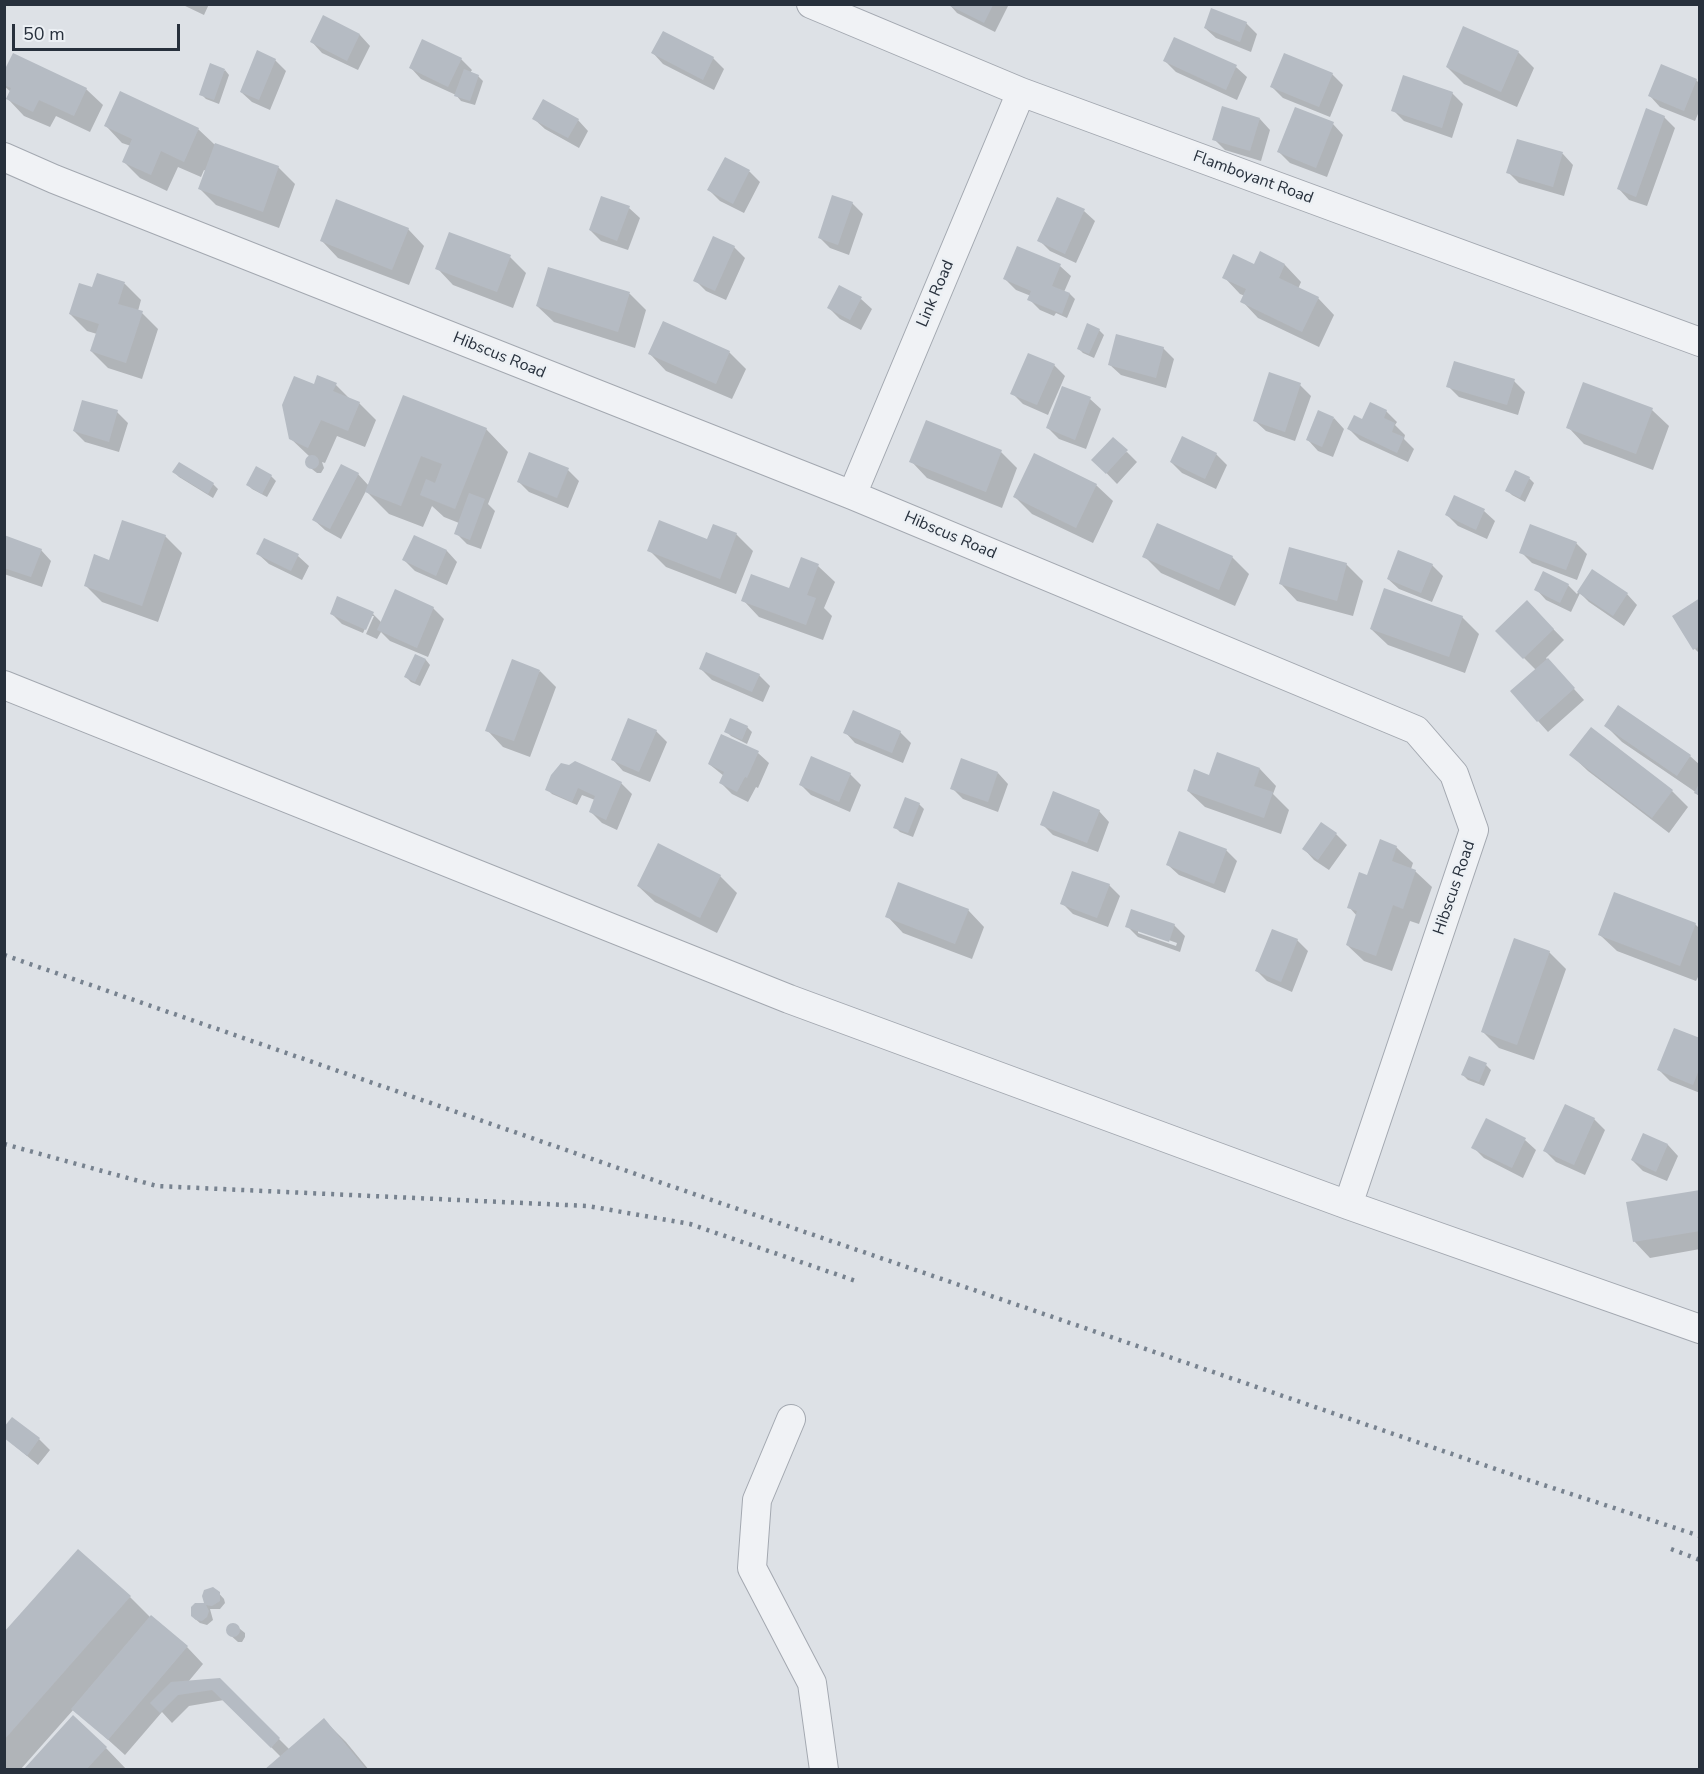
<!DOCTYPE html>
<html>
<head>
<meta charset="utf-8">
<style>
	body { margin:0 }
	#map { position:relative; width:1704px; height:1774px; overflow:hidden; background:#dde1e6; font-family:"Nunito Sans",sans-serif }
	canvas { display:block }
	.frame { position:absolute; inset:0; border:6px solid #27303c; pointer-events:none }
	.scale { position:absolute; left:12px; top:24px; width:168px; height:27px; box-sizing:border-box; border:3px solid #27303c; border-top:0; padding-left:8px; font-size:18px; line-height:21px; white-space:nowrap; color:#27303c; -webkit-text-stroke:4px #ecf0f4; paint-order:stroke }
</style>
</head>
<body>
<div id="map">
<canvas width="1704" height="1774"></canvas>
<div class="frame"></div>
<div class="scale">50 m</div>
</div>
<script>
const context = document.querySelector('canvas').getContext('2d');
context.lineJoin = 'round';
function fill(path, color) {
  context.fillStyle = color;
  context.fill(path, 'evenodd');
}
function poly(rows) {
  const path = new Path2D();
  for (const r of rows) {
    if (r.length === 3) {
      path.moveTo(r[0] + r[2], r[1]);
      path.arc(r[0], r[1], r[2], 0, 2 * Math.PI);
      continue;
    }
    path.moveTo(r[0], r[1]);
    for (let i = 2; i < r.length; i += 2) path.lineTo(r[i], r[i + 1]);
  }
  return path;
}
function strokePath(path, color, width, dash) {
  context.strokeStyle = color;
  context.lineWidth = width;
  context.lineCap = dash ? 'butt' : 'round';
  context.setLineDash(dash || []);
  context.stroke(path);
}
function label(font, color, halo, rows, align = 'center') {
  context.font = font + ' "Nunito Sans",sans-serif';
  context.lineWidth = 5;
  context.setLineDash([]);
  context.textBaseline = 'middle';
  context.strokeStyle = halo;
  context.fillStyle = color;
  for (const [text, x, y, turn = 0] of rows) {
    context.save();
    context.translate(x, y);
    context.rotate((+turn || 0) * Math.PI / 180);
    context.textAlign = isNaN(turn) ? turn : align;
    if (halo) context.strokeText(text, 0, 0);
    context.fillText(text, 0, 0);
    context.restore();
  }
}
fill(poly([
	[181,4,209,4,204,15],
	[949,4,1009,4,995,32,957,13],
	[324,17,360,35,370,46,358,70,322,53,312,42],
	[1246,23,1257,34,1251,52,1216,38,1205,28],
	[663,33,713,58,724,69,714,90,663,64,653,53],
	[1518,52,1534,68,1517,107,1464,84,1447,67],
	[461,59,472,70,470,73,478,76,483,81,475,105,461,101,456,95,421,79,411,68],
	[275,60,286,71,270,110,252,102,241,92],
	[1165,61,1236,67,1247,77,1237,100,1176,72],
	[225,70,229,75,219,104,206,99,201,94],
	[1332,74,1343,85,1330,117,1283,98,1272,87],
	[4,75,86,89,103,105,90,132,56,116,50,127,24,116,8,99,11,92,4,86],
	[1696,80,1700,84,1700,109,1695,121,1660,107,1650,96],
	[1452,93,1463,104,1452,138,1404,121,1393,110],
	[1664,117,1675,128,1647,206,1629,200,1619,189],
	[534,119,578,120,588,131,579,148,545,129],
	[1260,119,1270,130,1261,161,1225,150,1214,139],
	[1333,124,1343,135,1327,177,1290,163,1279,152],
	[106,126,198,129,214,144,278,167,295,184,279,228,216,205,200,189,206,171,204,170,201,177,178,167,167,191,140,178,124,162,131,146,122,143],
	[1518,140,1563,154,1573,165,1564,196,1519,183,1508,172],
	[725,159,750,172,760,182,744,213,720,201,709,190],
	[852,203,863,214,849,255,830,248,819,237],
	[629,208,640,218,628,250,601,241,590,230],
	[1084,211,1095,221,1076,263,1050,251,1039,240],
	[408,229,424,246,409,285,338,258,322,241],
	[734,247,745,258,726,300,706,291,695,280],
	[1260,253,1285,265,1301,282,1298,289,1318,298,1334,315,1319,347,1258,318,1242,301,1245,296,1240,294,1224,277,1254,266],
	[510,257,526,273,513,308,453,285,437,268],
	[1060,266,1071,276,1064,292,1070,294,1075,299,1067,318,1056,313,1054,316,1040,310,1029,299,1031,296,1016,290,1005,279],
	[549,268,630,294,646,310,635,348,554,322,537,306],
	[97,275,125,284,141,300,138,311,142,313,158,329,142,379,108,368,91,351,97,334,87,331,70,314,93,289],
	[861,299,872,309,861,330,840,319,829,308],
	[1099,330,1104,335,1094,358,1083,353,1078,348],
	[1163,348,1174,359,1166,388,1121,375,1110,365],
	[729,352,746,369,732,399,666,371,650,354],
	[1054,365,1065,376,1048,415,1023,404,1012,393],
	[1514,381,1525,392,1518,415,1459,397,1448,386],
	[336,385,351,400,359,403,376,420,365,447,337,436,325,463,322,462,324,468,321,473,317,473,308,466,307,460,309,456,290,438,314,386],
	[1300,385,1311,396,1295,441,1266,431,1255,421],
	[404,397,486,429,508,452,488,504,495,511,481,549,467,544,456,533,459,523,444,517,432,506,423,527,389,514,366,491,341,539,325,530,314,520,358,474,369,486],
	[1090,399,1101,409,1086,449,1059,439,1048,428],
	[1652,410,1669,426,1653,470,1584,444,1568,427],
	[1386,411,1397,422,1395,425,1405,435,1404,439,1414,449,1408,462,1360,440,1349,429],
	[117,412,128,423,119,452,85,442,74,431],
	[1334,418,1344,429,1333,457,1318,451,1308,440],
	[1001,452,1017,468,1002,508,927,478,911,461],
	[1127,452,1137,462,1117,484,1094,460],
	[1216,454,1227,465,1216,489,1182,473,1171,462],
	[256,468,271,476,276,481,267,497,252,489,247,484],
	[568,470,579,481,568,508,529,492,518,481],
	[174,472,213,484,218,489,213,498,179,477],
	[1516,472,1529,478,1534,483,1525,502,1512,495,1507,490],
	[1096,485,1113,501,1093,543,1032,514,1015,497],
	[1484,511,1495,521,1487,539,1458,526,1447,515],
	[736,534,753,551,736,594,666,567,649,550,708,541],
	[165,536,182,553,158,622,102,602,86,586,110,561],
	[4,537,41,550,51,561,42,587,4,574],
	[414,537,447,551,457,562,447,585,415,571,404,560],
	[1576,543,1587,554,1577,580,1532,563,1521,552],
	[258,554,298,556,309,566,302,580,269,564],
	[1144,556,1232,557,1249,574,1235,606,1161,573],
	[1346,564,1363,581,1353,616,1297,601,1281,584],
	[1432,565,1443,576,1432,602,1399,589,1388,579],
	[818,566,835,582,824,608,832,616,823,640,759,617,743,600,789,590],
	[1592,571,1627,594,1637,605,1624,626,1589,602,1580,593,1571,612,1546,600,1536,589,1568,585,1577,594],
	[1700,600,1700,654,1695,649],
	[1527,602,1564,640,1546,658,1584,700,1548,732,1538,721,1536,670,1497,631],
	[433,608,444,619,428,657,390,641,381,632,377,639,366,634,374,616,371,616,363,633,342,624,331,613,373,614,382,623],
	[1462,617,1479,634,1465,673,1388,645,1371,629],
	[416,656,426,660,430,665,420,686,411,682,406,677],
	[701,669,759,675,770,686,763,702,712,680],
	[540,671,556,687,530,757,503,747,487,730],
	[1619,707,1690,756,1700,765,1700,797,1694,791,1622,742,1606,726],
	[747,727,752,732,747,744,731,736,726,731],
	[656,731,667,742,650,782,623,771,613,760],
	[845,732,900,732,911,743,903,763,855,743],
	[758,753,769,763,758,788,756,787,748,802,732,794,721,783,724,776,709,764],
	[1571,755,1672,791,1688,807,1669,833,1588,771],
	[1260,769,1276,786,1273,794,1289,810,1281,834,1205,807,1188,791,1210,777],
	[998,773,1008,784,998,812,963,799,952,788],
	[850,774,861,785,850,812,811,795,800,784],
	[621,783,632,794,617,830,602,823,591,812,595,800,582,795,577,805,552,794,547,789],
	[919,804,924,809,913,837,900,832,895,827],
	[1099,811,1109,822,1098,852,1053,835,1042,824],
	[1336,834,1347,845,1329,870,1314,860,1304,849],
	[658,845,720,876,737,893,717,933,655,902,638,886],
	[1396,847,1413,863,1411,869,1415,871,1432,887,1419,924,1410,921,1392,971,1364,961,1347,945,1357,916,1349,907,1368,877],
	[1226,850,1237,861,1225,893,1179,875,1168,865],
	[1109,885,1120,896,1108,927,1073,914,1062,903],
	[968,910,984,927,972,959,903,933,887,916],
	[1695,924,1700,929,1700,973,1696,981,1617,951,1600,935],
	[1174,925,1185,936,1180,952,1138,937,1127,926],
	[1138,929,1177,943,1176,946,1138,933],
	[1297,940,1308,951,1292,992,1267,981,1256,970],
	[1549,952,1566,969,1534,1060,1499,1048,1483,1032],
	[1700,1040,1700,1093,1670,1081,1659,1070],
	[1486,1065,1491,1070,1484,1086,1468,1080,1463,1075],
	[1594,1119,1605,1130,1585,1175,1556,1162,1545,1151],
	[1643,1135,1668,1145,1678,1156,1667,1181,1643,1171,1632,1160],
	[1525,1140,1536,1150,1523,1178,1484,1158,1473,1147],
	[1700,1191,1700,1249,1650,1258,1634,1241],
	[13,1419,39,1439,50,1450,38,1465,4,1437],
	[215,1589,224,1599,225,1603,220,1609,210,1609,213,1620,207,1625,200,1623,194,1618,206,1605],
	[130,1597,150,1617,187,1647,203,1664,188,1682,220,1680,289,1749,324,1720,346,1742,369,1770,266,1770,281,1757,224,1700,189,1706,172,1723,162,1712,125,1755,74,1709,20,1770,8,1770,4,1766,4,1635],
	[234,1624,245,1633,245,1637,242,1642,238,1642,229,1634,229,1626],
	[106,1748,127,1770,25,1770]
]), '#0003');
fill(poly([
	[948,5,993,5,984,23],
	[1211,8,1247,22,1240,42,1204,28],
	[323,15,360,34,347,61,310,42],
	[1463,26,1519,51,1501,92,1446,67],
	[663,31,714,57,703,80,651,53],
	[1174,37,1237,65,1226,90,1163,61],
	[422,39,462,58,448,87,409,68],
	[257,50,276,59,259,100,240,92],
	[13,53,87,88,74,116,39,100,33,112,6,99,11,88,4,85,4,71],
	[1284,53,1333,73,1319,107,1270,87],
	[210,63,225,69,214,100,199,95],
	[1661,64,1697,79,1684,111,1648,96],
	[464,69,479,75,470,101,454,96],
	[1403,75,1453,92,1442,128,1391,111],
	[120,91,199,128,184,162,161,151,151,175,122,162,132,139,104,126],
	[543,99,579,119,568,138,532,119],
	[1222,106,1260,118,1250,151,1212,140],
	[1295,107,1334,122,1316,168,1277,152],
	[1646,108,1665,116,1636,197,1617,189],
	[1517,139,1563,152,1553,187,1506,173],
	[215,143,279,166,263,212,198,189],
	[725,157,750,170,733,204,707,190],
	[832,195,853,202,838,245,818,238],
	[601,196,630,206,617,241,589,230],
	[1057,197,1085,209,1065,254,1037,241],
	[336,199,409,228,392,270,320,241],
	[449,232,511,255,497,292,435,269],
	[713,236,735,246,715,291,693,281],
	[1017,246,1061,264,1052,286,1070,293,1062,314,1027,300,1031,291,1003,279],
	[1260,251,1285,264,1279,278,1319,297,1302,332,1240,302,1246,289,1222,278,1233,254,1254,264],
	[548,267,630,292,618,332,536,306],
	[97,273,125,282,118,304,143,311,126,363,90,351,99,324,69,314,79,283,92,287],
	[839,285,862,297,850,320,827,308],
	[663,321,730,351,716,384,648,354],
	[1087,323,1100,329,1089,354,1077,349],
	[1116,334,1164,347,1156,378,1108,365],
	[1028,353,1055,364,1037,405,1010,394],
	[1454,361,1515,379,1507,405,1446,387],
	[1269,372,1301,383,1285,432,1253,421],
	[317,375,337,383,333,391,360,402,348,431,321,420,308,448,289,439,282,405,294,376,314,384],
	[1583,382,1653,408,1636,454,1566,428],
	[1062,386,1091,397,1075,440,1046,428],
	[403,395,487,428,455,509,420,495,426,479,435,483,442,464,421,456,401,506,365,492],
	[82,400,118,410,109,442,73,431],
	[1370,402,1387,410,1384,418,1395,423,1392,432,1404,437,1397,453,1347,429,1354,415,1362,419],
	[1318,410,1334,417,1322,447,1306,440],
	[926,420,1002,450,986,492,909,462],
	[1182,436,1217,453,1205,479,1170,462],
	[1113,437,1128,450,1106,474,1091,460],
	[529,452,569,468,557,498,517,482],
	[1034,453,1097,484,1076,528,1013,497],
	[312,462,7],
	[179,462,214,483,208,494,172,472],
	[341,464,359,473,330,529,312,520],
	[256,466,272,475,262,494,246,485],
	[1515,470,1530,477,1520,498,1505,491],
	[469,493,485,499,470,540,454,534],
	[1454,495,1485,509,1476,530,1445,515],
	[122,520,166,535,142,606,84,586,94,554,109,560],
	[659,520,707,539,713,524,737,533,720,579,647,551],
	[1157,523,1233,556,1219,590,1142,557],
	[1530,524,1577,542,1566,570,1519,553],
	[4,535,42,549,31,577,4,568],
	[414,535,447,550,436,576,402,560],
	[264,538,299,554,291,571,256,554],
	[1289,547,1347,563,1337,601,1279,584],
	[1398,550,1433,564,1421,593,1387,579],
	[801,557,819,564,807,595,816,598,806,625,741,601,751,574,789,588],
	[1592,569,1628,593,1613,616,1577,592],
	[1543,571,1569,584,1560,603,1534,590],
	[1384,588,1463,616,1449,657,1370,629],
	[395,589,434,607,417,648,377,630],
	[337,596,374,612,366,630,330,614],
	[1700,598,1700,646,1693,650,1672,616],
	[1527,600,1554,629,1523,659,1495,631],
	[706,652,760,674,752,692,699,669],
	[415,654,426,659,415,682,404,677],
	[1548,658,1575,688,1537,722,1510,691],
	[512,659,540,670,514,741,485,731],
	[1618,705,1691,755,1677,776,1604,726],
	[853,710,901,731,892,753,843,733],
	[628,718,657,730,639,772,611,760],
	[730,718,748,726,742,740,724,732],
	[1591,727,1673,790,1652,818,1569,755],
	[721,734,759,751,747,778,745,777,737,792,719,783,724,772,708,764],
	[1217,752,1260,768,1254,786,1273,792,1264,818,1187,791,1194,769,1209,775],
	[811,756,851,773,839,802,799,785],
	[961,758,998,772,988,802,950,789],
	[575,761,622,782,606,820,589,812,595,796,578,788,572,802,545,790,551,775,561,763,569,765],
	[1700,782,1700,796,1694,793],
	[1053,791,1100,810,1087,843,1040,825],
	[905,797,920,803,908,833,893,828],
	[1321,822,1337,833,1318,860,1302,849],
	[1179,831,1227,849,1214,884,1166,865],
	[1380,839,1397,846,1392,861,1416,870,1403,909,1393,905,1376,956,1346,945,1357,911,1347,908,1359,872,1367,875],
	[658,843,721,875,700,918,637,886],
	[1072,871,1110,884,1097,918,1060,904],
	[898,882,969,909,955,944,885,917],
	[1614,892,1696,923,1680,966,1598,935],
	[1131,909,1175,924,1169,942,1125,927],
	[1272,929,1298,939,1281,982,1255,971],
	[1514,938,1550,951,1517,1045,1481,1032],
	[1674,1028,1700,1038,1700,1067,1693,1085,1657,1070],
	[1469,1056,1487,1063,1479,1082,1461,1075],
	[1565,1104,1595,1118,1574,1165,1543,1151],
	[1486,1118,1526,1138,1512,1168,1471,1148],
	[1643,1133,1668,1144,1656,1172,1631,1160],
	[1700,1190,1700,1231,1633,1242,1626,1202],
	[12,1417,40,1438,27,1456,4,1438,4,1427],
	[78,1549,131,1596,4,1740,4,1632],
	[213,1587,220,1592,220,1601,212,1606,206,1605,209,1611,207,1617,202,1621,196,1620,191,1616,191,1607,195,1603,204,1603,202,1596,204,1590],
	[151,1615,188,1646,108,1740,71,1709],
	[233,1630,7],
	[220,1678,280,1738,271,1748,212,1690,178,1695,160,1713,150,1703,171,1682],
	[73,1715,107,1747,86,1770,23,1770],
	[324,1718,367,1770,264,1770]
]), '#b5bbc3');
const minor = poly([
	[811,4,1021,92,1700,342],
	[4,157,54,179,852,495,1416,730,1454,774,1474,830,1348,1205],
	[852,495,1021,92],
	[4,685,789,999,1348,1205,1700,1329],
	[791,1419,757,1500,752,1568,812,1683,824,1770]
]);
strokePath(minor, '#a3a8b0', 30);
strokePath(minor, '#f0f2f5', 28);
strokePath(poly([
	[4,955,595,1160,1519,1477,1700,1536],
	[4,1144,157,1186,588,1206,690,1224,856,1281],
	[1671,1549,1700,1560]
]), '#77828f', 4.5, [3, 6]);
label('16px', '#27303c', '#ecf0f4', [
	["Flamboyant Road",1253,178,20],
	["Link Road",936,294,-67],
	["Hibscus Road",499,356,22],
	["Hibscus Road",950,536,23],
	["Hibscus Road",1455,888,-71]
]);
</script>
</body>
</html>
